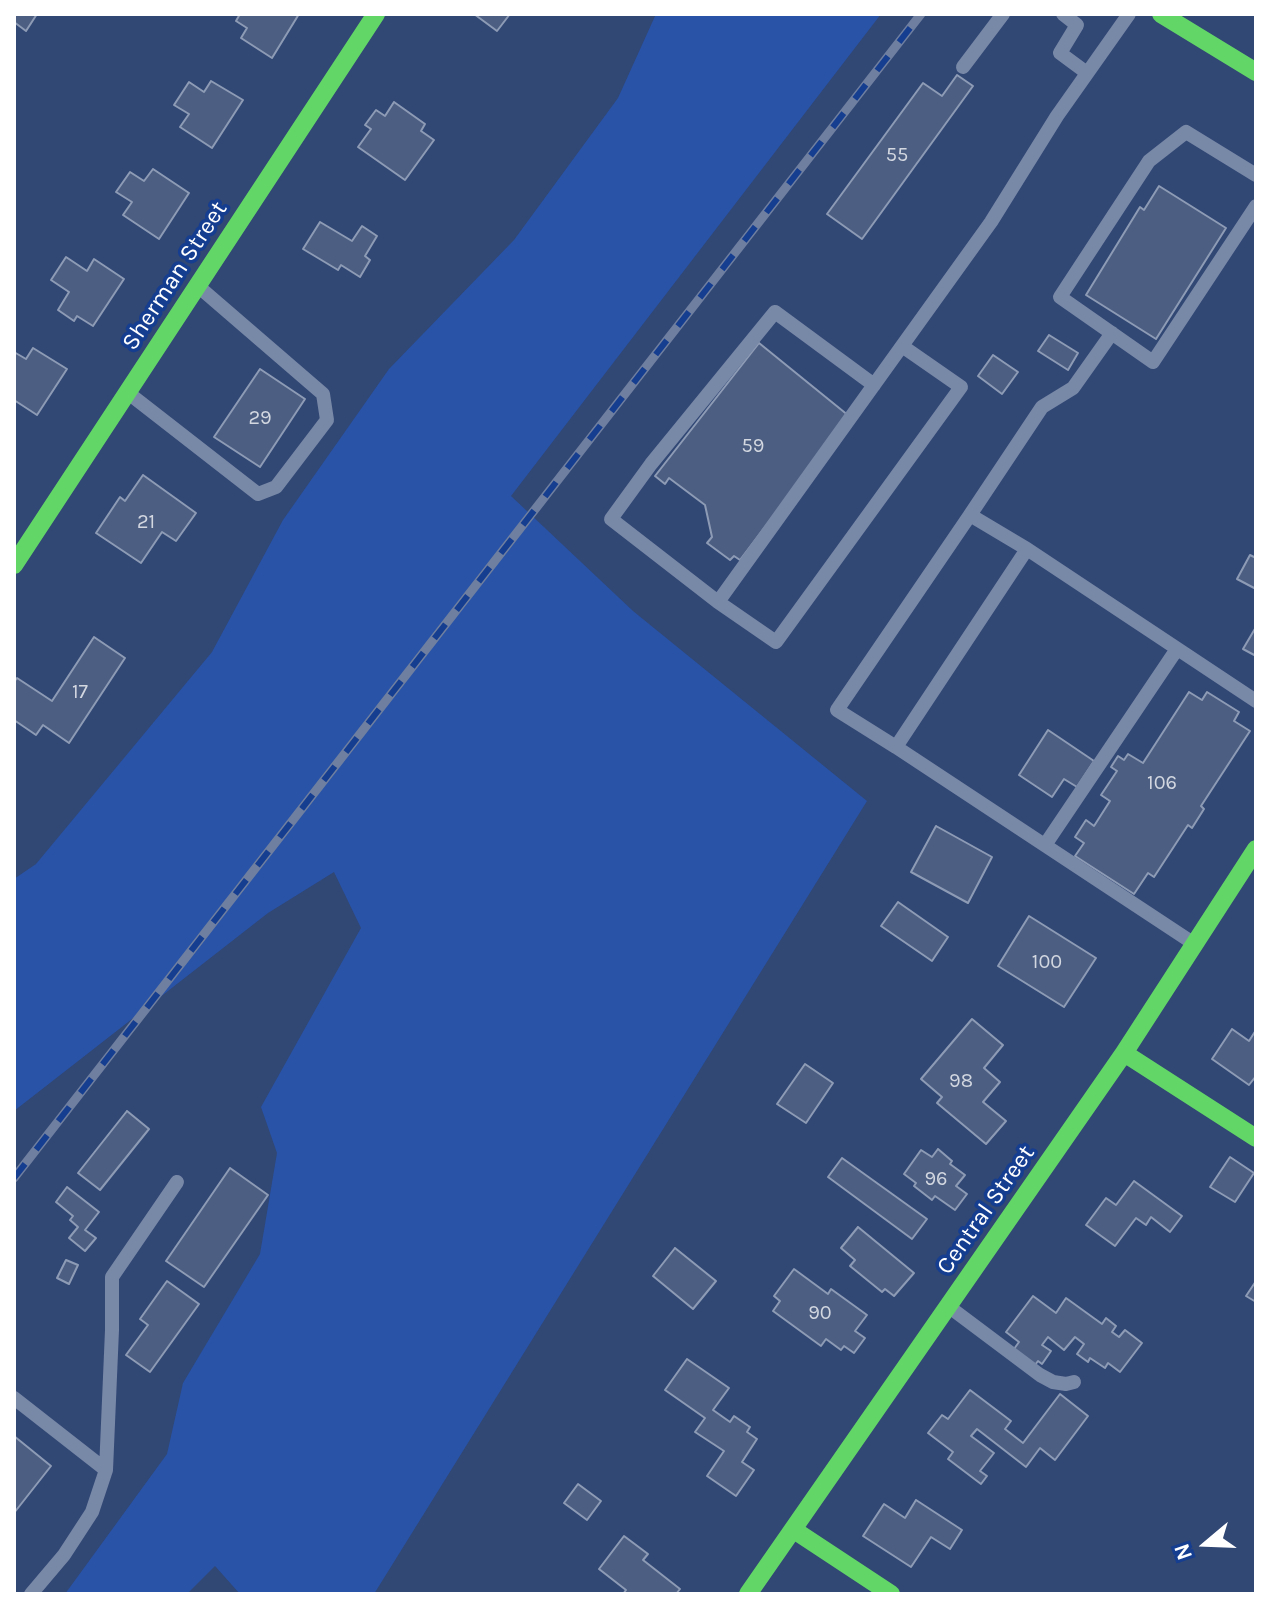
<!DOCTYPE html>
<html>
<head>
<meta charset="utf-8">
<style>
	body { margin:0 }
	#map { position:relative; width:1270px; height:1608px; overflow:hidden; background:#314774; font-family:Karla,sans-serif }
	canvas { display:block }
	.frame { position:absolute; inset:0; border:16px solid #fff; pointer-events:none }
	.north { position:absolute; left:1166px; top:1504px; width:80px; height:80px; -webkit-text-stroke:6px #153d90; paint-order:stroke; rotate:251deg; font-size:22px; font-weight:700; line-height:32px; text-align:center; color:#fff }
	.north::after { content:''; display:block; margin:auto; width:28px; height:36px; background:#fff; clip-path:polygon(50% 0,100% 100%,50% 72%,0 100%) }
</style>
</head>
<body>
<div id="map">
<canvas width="1270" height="1608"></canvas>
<div class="frame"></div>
<div class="north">N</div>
</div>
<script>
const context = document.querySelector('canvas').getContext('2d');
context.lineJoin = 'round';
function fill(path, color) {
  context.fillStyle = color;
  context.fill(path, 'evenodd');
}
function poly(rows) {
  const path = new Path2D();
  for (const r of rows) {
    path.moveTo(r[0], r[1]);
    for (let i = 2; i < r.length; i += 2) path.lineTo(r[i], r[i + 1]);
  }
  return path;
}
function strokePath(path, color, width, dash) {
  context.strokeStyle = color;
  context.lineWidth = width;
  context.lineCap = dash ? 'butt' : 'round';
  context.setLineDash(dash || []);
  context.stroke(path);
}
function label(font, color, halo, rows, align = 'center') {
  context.font = font + ' Karla,sans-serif';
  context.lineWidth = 7;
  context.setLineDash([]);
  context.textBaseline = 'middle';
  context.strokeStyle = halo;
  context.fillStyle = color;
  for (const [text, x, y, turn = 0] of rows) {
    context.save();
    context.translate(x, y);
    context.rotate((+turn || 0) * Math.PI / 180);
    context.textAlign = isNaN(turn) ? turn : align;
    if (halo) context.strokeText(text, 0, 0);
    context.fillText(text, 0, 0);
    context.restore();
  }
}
fill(poly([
	[656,14,881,14,511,496,633,611,867,801,374,1594,240,1594,215,1566,187,1594,65,1594,167,1454,183,1383,260,1254,277,1153,261,1107,361,928,334,872,268,913,14,1111,14,879,36,864,212,652,283,520,389,369,514,240,618,98]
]), '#2853a7');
const building = poly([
	[14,14,37,14,26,31,14,22,14,14],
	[240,14,299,14,272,58,241,38,247,28,236,21,240,14],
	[474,14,510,14,497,31,474,14],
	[957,75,973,86,862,239,827,214,923,83,942,96,957,75],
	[211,81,243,100,212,148,180,127,189,114,174,105,189,82,204,92,211,81],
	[394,102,425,124,421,131,434,140,405,180,358,147,371,129,365,125,376,110,385,116,394,102],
	[153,169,189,193,159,239,123,215,132,202,116,192,130,172,144,181,153,169],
	[1159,186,1226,228,1156,339,1086,295,1140,207,1144,210,1159,186],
	[320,222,352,241,362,226,377,236,365,256,370,260,360,277,341,265,338,270,303,249,320,222],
	[66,257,87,271,94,259,124,279,93,326,77,316,74,321,58,310,69,292,51,280,66,257],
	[1049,335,1078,353,1068,370,1038,351,1049,335],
	[759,343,849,416,740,560,734,556,730,560,707,543,712,537,705,505,669,478,665,484,655,476,759,343],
	[33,348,67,369,37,415,14,400,14,352,26,359,33,348],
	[993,355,1018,372,1002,394,978,376,993,355],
	[260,369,305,399,260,467,214,437,260,369],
	[143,475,196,513,176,541,162,532,141,563,96,533,120,497,125,501,143,475],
	[1250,555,1256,558,1256,589,1237,579,1250,555],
	[1256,627,1256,656,1243,649,1256,627],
	[94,637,125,658,69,743,43,725,36,735,14,720,14,682,17,678,52,701,94,637],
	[1189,692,1202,700,1207,692,1239,712,1234,721,1250,731,1201,806,1204,809,1192,828,1188,825,1154,877,1148,873,1134,894,1075,856,1084,843,1075,837,1086,820,1094,826,1110,801,1101,795,1117,771,1111,767,1118,756,1124,760,1128,754,1143,763,1189,692],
	[1048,730,1094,761,1077,787,1064,779,1052,797,1019,775,1048,730],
	[936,826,992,857,968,903,911,872,936,826],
	[898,902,948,937,932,961,881,926,898,902],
	[1029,916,1096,958,1064,1007,998,966,1029,916],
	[972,1019,1003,1045,984,1068,1000,1082,983,1102,1006,1121,986,1144,937,1103,942,1097,921,1079,972,1019],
	[1232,1029,1249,1041,1256,1030,1256,1076,1249,1085,1212,1059,1232,1029],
	[805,1064,833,1083,806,1123,777,1104,805,1064],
	[127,1111,149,1129,100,1190,78,1173,127,1111],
	[938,1149,952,1161,950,1164,965,1175,956,1186,967,1194,955,1210,935,1196,932,1200,914,1186,916,1183,904,1174,921,1150,932,1157,938,1149],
	[1230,1157,1254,1173,1235,1202,1210,1187,1230,1157],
	[842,1158,927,1219,912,1239,828,1177,842,1158],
	[230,1168,268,1195,204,1287,166,1261,230,1168],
	[1134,1181,1182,1216,1170,1232,1151,1217,1146,1225,1136,1218,1115,1246,1086,1225,1106,1198,1116,1205,1134,1181],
	[67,1187,99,1212,85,1230,96,1238,85,1251,69,1238,78,1227,70,1220,73,1216,56,1202,67,1187],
	[858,1227,914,1273,894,1296,885,1289,882,1292,850,1266,855,1260,841,1248,858,1227],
	[675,1248,716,1281,693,1309,653,1276,675,1248],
	[66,1260,78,1265,69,1284,57,1278,66,1260],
	[794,1269,828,1294,831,1289,867,1315,855,1331,865,1338,854,1353,844,1346,841,1350,826,1339,821,1346,773,1311,780,1301,774,1296,794,1269],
	[167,1281,199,1304,150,1372,126,1355,148,1325,140,1319,167,1281],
	[1256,1281,1256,1302,1246,1296,1256,1281],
	[1033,1296,1056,1313,1066,1298,1102,1324,1106,1318,1116,1326,1112,1332,1119,1337,1125,1330,1142,1343,1120,1372,1108,1363,1105,1368,1090,1358,1088,1362,1077,1354,1084,1344,1075,1337,1064,1350,1048,1337,1042,1345,1051,1351,1042,1364,1038,1361,1035,1365,1014,1349,1019,1342,1006,1332,1033,1296],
	[687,1359,729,1388,713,1410,730,1422,734,1416,750,1427,747,1432,757,1439,742,1462,754,1470,736,1496,707,1476,724,1451,695,1432,705,1418,665,1390,687,1359],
	[970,1390,1011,1421,1005,1429,1023,1443,1060,1394,1088,1416,1055,1460,1040,1448,1026,1467,977,1429,971,1436,994,1453,980,1471,987,1476,981,1484,948,1459,953,1452,928,1433,942,1415,948,1419,970,1390],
	[14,1436,51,1466,14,1513,14,1436],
	[578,1484,601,1501,587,1520,564,1503,578,1484],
	[916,1500,962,1530,950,1549,931,1537,911,1567,863,1536,884,1504,905,1518,916,1500],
	[624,1536,648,1554,643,1560,680,1589,676,1594,623,1594,626,1590,599,1569,624,1536]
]);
fill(building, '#4c5e82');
strokePath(building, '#8d9bb5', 2);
strokePath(poly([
	[1063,14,1077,25,1060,53,1087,73],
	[963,67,1003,14],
	[1256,175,1186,132,1149,161,1060,297,1153,362,1256,206],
	[874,385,775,312,651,464,611,519,718,602,776,642,961,387,902,346],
	[127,392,258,494,276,487,327,420,323,394,199,287],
	[970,515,1042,407,1073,388,1112,333],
	[1027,549,896,747,837,710,970,515,1027,549,1256,701],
	[718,602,991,222,1057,116,1129,14],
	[896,747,1193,943],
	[1045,845,1177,649],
	[952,1309,1040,1375,1053,1382,1066,1384,1074,1382],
	[14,1398,106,1470],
	[31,1594,64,1555,92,1512,106,1470,112,1330,112,1277,177,1182]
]), '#7888a7', 14);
strokePath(poly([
	[1161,14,1256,72],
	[14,565,376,14],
	[1124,1053,1256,1138],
	[794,1530,891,1594],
	[748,1594,1124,1053,1256,849]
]), '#63d668', 18);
const rail = poly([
	[14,1178,921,14]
]);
strokePath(rail, '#6f7f9f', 9);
strokePath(rail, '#153d90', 6, [18]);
label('20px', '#d2d7e0', null, [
	["55",897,155],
	["29",260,418],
	["59",753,446],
	["21",146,522],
	["17",80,692],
	["106",1162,783],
	["100",1047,962],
	["98",961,1081],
	["96",936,1179],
	["90",820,1313]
]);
label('24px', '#fff', '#153d90', [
	["Sherman Street",175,276,-57],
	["Central Street",986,1210,-55]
]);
</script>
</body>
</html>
